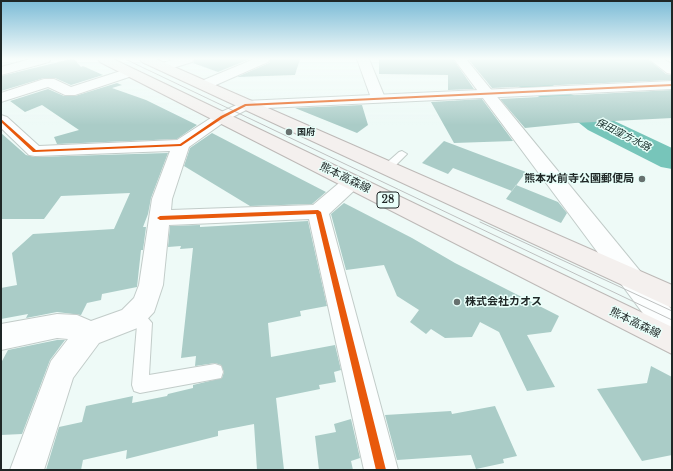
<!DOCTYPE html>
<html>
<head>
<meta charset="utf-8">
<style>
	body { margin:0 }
	#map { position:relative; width:673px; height:471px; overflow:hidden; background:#eefaf7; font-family:"Libre Baskerville",serif }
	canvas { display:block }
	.frame { position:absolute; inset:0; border:2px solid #1f2726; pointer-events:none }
</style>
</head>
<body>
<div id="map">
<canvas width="673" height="471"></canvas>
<div class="frame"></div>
</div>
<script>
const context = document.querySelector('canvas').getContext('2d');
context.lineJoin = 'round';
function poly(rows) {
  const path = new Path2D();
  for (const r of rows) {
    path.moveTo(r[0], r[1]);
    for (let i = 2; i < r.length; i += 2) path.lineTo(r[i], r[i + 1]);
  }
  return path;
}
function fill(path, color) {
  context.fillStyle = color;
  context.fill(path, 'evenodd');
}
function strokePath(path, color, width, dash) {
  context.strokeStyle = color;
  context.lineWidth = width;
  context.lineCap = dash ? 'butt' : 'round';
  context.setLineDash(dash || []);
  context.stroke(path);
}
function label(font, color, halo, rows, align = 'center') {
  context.font = font + ' "Libre Baskerville","Noto Sans JP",serif';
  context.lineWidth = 3;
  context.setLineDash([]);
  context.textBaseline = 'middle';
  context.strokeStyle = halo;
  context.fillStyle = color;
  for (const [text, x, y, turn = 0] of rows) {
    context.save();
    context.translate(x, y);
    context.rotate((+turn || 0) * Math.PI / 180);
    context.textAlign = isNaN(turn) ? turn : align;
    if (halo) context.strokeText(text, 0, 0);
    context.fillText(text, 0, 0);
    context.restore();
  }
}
fill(poly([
	[482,59,507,59,536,77,577,97,608,118,672,148,672,169,661,167,588,130,559,107,520,87,485,63,482,59]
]), '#77c5ba');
fill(poly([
	[71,59,74,59,81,67,83,66,103,75,71,85,55,78,44,78,1,91,1,76],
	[195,59,250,59,218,72,193,63],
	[271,59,300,59,295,75,237,77,269,63],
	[379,59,453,59,474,89,448,90,448,75,379,74],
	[468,59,648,59,666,74,672,75,672,80,492,88],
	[117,83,122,85,112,88,146,100,197,125,177,139,57,144,54,137,79,130,42,105,25,112,10,101,48,89,64,96,75,96],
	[672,90,672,118,575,123,525,128,500,99],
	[482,99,513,141,454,143,431,102],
	[362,105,368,125,357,133,295,108],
	[1,133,26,155,35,157,168,153,151,198,148,214,143,227,146,227,143,250,141,250,137,287,102,294,101,300,87,303,81,315,57,312,26,318,28,314,1,319,1,288,17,285,12,253,33,234,114,229,130,193,61,196,44,219,1,219],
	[212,133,293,175,326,192,312,204,250,206,184,166,190,148],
	[444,141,526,172,512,191,453,168,448,174,422,163],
	[516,185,558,202,567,213,561,223,506,199],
	[344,203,412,238,455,263,559,316,551,332,527,335,555,387,527,391,499,332,480,322,472,337,445,338,431,329,426,334,410,322,419,310,397,296,384,265,346,270,331,214],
	[308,221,327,306,300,311,301,316,268,323,271,357,335,345,341,370,334,372,336,382,319,385,320,389,276,398,284,470,257,470,254,424,218,431,218,436,126,459,127,450,83,460,81,470,46,470,59,427,82,422,86,406,133,396,132,403,167,396,168,394,193,388,193,385,222,378,224,372,221,365,215,363,195,366,196,356,181,358,193,248,180,249,181,246,168,247,170,226,200,225,200,227],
	[57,340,65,340,50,360,22,434,1,435,1,363,8,350],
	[651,366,672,377,672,455,642,461,597,389,647,383],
	[495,406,517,456,503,459,504,463,476,469,471,455,397,460,385,415,451,411,452,414],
	[351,419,360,458,351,461,353,470,319,470,315,436,336,432,334,424]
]), '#aaccc7');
const lane = poly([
	[402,151,407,154,390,171,382,171,381,169,382,167,399,152,402,151],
	[136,308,141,310,152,323,149,375,215,364,221,366,223,372,221,378,140,393,134,391,132,385,137,325,129,314,131,310,136,308]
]);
const street = poly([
	[176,59,194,59,192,62,163,71,157,67,159,64,176,59],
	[254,59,270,59,268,62,209,88,204,89,199,88,197,85,199,82,254,59],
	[357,59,369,59,385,98,383,101,373,101,371,98,357,59],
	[454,59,466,59,672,310,672,342,662,339,454,59],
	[649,59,663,59,672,64,672,74,667,73,649,59],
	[130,68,136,72,135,75,75,95,65,95,48,87,1,102,1,93,44,79,54,79,71,87,130,68],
	[245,101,250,102,252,105,250,108,227,120,189,147,172,199,171,210,313,205,345,178,352,176,359,178,362,182,359,186,329,214,398,470,364,470,309,219,169,225,163,285,154,312,140,327,99,343,73,378,44,470,10,470,51,361,68,339,57,338,1,350,1,324,57,314,77,315,91,321,122,310,134,298,139,285,152,199,170,151,35,156,29,155,1,128,1,115,7,117,39,146,177,140,217,114,245,101]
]);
const secondary = poly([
	[31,59,51,59,49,62,1,75,1,67,31,59],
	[672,81,672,89,245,109,240,108,238,105,240,102,245,101,672,81]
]);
const primary = poly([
	[98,59,113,59,672,327,672,354,100,62,98,59],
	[140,59,156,59,672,285,672,308,142,62,140,59]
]);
strokePath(lane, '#c2ccc9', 2);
strokePath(street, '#c2ccc9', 2);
strokePath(secondary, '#c2ccc9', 2);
strokePath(primary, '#bdb9b7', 2);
fill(lane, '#fcfefe');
fill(street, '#fcfefe');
fill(secondary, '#fcfefe');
fill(primary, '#f4f0ee');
strokePath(poly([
	[125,59,672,320],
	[480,222,672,311]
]), '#bec1c1', 1);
fill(poly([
	[672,84,672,86,246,106,223,118,181,146,35,152,33,152,1,122,1,119,36,150,180,144,221,116,245,104,672,84],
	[318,210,321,212,386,470,376,470,316,214,160,220,157,218,160,216,318,210]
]), '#e8590c');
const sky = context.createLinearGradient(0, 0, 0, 125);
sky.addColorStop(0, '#7bbbd6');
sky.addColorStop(0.47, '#f7fdfb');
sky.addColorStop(1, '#f7fdfb00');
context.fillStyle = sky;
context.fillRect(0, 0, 673, 125);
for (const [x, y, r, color] of [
	[289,132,4,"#67716f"],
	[642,179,4,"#67716f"],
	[457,302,4,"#67716f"]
]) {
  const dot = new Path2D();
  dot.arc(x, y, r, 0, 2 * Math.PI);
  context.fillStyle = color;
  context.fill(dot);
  strokePath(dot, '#e9fffa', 1.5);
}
label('bold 9px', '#1f2726', '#e9fffa', [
	["国府",297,132]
], 'left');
label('italic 10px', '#162e2a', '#e9fffa', [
	["保田窪方水路",623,135,27]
]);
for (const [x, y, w] of [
	[388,200,22]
]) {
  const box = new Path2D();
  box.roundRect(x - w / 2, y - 8, w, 16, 3);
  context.fillStyle = '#e9fffa';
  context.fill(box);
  strokePath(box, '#1f2726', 1);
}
label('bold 10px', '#1f2726', null, [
	["28",388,200]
]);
label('11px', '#1f2726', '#e9fffa', [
	["熊本高森線",345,178,26],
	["熊本高森線",635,323,26]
]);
label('bold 11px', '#1f2726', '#e9fffa', [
	["熊本水前寺公園郵便局",634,179],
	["株式会社カオス",465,302,"left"]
], 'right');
</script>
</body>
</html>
